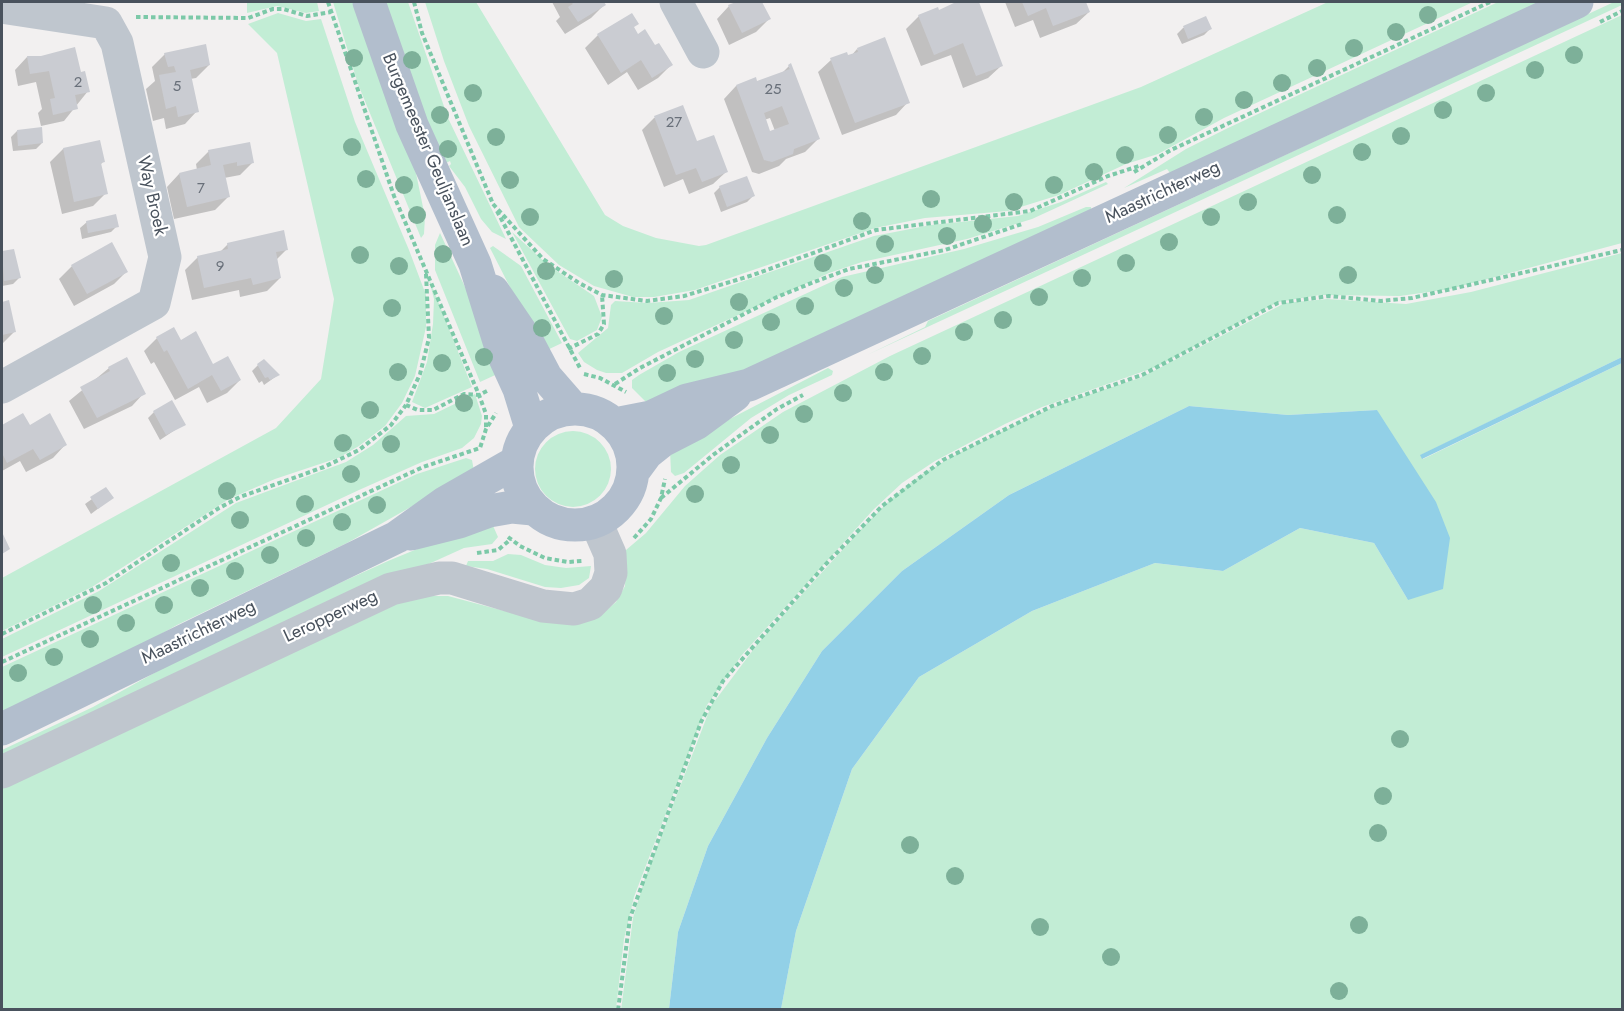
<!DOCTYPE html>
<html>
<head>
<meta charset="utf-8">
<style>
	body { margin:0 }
	#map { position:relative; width:1624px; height:1011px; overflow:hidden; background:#f2f0f0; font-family:Jost,sans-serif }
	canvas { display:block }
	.frame { position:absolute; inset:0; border:3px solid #49525d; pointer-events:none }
</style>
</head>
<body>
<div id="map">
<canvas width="1624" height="1011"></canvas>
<div class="frame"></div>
</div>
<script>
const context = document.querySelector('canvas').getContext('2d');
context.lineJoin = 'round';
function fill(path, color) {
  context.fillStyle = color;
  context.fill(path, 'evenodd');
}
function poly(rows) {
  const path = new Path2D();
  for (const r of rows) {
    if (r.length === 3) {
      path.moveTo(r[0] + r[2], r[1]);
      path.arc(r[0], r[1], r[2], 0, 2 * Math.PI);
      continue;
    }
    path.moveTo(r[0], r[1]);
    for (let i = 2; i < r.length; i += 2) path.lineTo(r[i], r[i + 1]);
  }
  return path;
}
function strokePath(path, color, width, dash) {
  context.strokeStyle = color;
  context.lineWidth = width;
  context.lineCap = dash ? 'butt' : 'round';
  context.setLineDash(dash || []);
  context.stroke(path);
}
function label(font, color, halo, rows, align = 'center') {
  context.font = font + ' Jost,sans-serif';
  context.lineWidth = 4.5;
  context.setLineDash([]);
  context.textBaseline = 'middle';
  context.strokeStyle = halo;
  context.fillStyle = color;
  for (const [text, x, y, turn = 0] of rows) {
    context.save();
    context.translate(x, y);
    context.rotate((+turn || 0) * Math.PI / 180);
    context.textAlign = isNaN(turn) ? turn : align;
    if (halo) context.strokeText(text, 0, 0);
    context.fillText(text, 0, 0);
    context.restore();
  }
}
fill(poly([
	[247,2,317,2,319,11,306,13,277,6,247,13],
	[333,2,357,2,416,173,425,217,424,234,421,238,358,84],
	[384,2,408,2,448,118,506,239,492,232,481,219,465,187,449,166,451,164,450,161,446,163,434,144],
	[425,2,476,2,605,215,623,226,656,238,699,246,706,245,1141,87,1328,2,1473,2,1224,118,1158,154,1126,164,1059,195,1008,211,925,218,875,228,695,290,654,297,633,297,594,286,559,265,519,227,469,126,444,61],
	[1498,2,1540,2,1170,173,1167,169,1124,188,1186,149,1228,128],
	[1614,2,1622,2,1622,5,867,355,925,327,928,321],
	[278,13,306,21,321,19,355,122,409,250,426,295,426,327,415,376,402,403,385,426,359,446,338,458,275,479,229,499,92,587,2,631,2,578,276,428,321,379,334,299,277,53,248,24],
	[1622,15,1622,243,1450,289,1400,296,1320,295,1278,302,1156,367,1042,407,1005,424,935,461,902,483,873,510,741,656,707,705,634,897,624,939,616,1009,2,1009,2,783,362,614,420,596,448,596,550,623,577,623,603,613,616,602,625,586,626,550,646,533,685,486,720,455,783,412,890,356],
	[1106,182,1108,184,1032,219,967,239,862,262,829,273,658,352,622,373,606,373,597,370,584,362,578,353,608,328,611,305,615,301,648,303,689,300,874,236,931,225,1018,216,1061,202],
	[1086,207,1091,207,1091,210,751,367,652,408,632,388,632,380,639,375,679,352,842,277,964,249,1038,227],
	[512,232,548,265,594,296,602,317,597,330,577,341,570,339],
	[440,233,504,371,480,382,435,270,435,245],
	[493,246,521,266,562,343,543,352,490,248],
	[1622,253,1622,357,1421,455,1423,459,1622,363,1622,1009,781,1009,796,931,852,769,919,677,1032,611,1155,563,1223,571,1300,528,1374,543,1408,600,1377,410,1288,415,1189,406,1009,495,902,571,822,651,767,738,708,846,678,932,669,1009,621,1010,633,918,645,878,711,706,759,642,864,526,891,499,921,475,955,455,1027,419,1063,403,1140,378,1285,303,1327,299,1406,304,1471,292],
	[428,276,472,387,425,408,412,402,427,362,433,324,434,299],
	[828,368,833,371,832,375,789,395,751,418,684,473,675,476,671,472,670,450],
	[475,394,482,416,481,424,474,438,462,448,422,462,359,490,2,657,2,639,99,591,236,503,346,462,373,445,406,416,434,414],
	[573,469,38],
	[466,458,472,460,475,477,425,499,347,543,177,625,83,678,2,717,2,667,417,474],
	[490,519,498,537,492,544,464,548,2,757,2,750,93,707,210,642,388,561],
	[508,554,521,555,545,565,566,568,591,566,589,578,579,585,561,588,545,587,487,569,466,566,468,561,493,561]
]), '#c2edd5');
fill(poly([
	[1622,357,1622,363,1422,459,1420,455],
	[1189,406,1288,415,1377,410,1436,502,1450,538,1443,589,1408,600,1374,543,1300,528,1223,571,1155,563,1032,611,919,677,852,769,796,931,781,1009,669,1009,678,932,708,846,767,738,822,651,902,571,1009,495]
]), '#92d0e7');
fill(poly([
	[552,2,602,2,604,5,591,18,565,34,556,21,560,17],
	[739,2,760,2,769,19,756,32,729,45,717,19,729,6],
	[957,2,978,2,1001,66,988,78,963,88,951,55,921,66,906,29,919,16,938,12,951,7],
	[1005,2,1084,2,1089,12,1076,24,1040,38,1033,20,1015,27],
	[631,15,633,28,638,36,655,47,671,65,658,78,638,90,627,72,608,85,585,48,598,35],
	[1205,18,1210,29,1204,35,1182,44,1177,34,1183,28],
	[857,49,908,102,896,115,842,135,818,72,831,60,851,56],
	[165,54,209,65,196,78,190,79,197,111,185,124,166,129,164,118,153,121,146,89,155,81,152,67],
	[27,57,79,73,88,91,64,121,41,126,38,113,42,109,36,82,18,86,15,70],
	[789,66,818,139,805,152,786,159,779,166,759,174,752,172,724,99,736,86,756,82,782,73],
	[770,118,775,131,770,133,764,120],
	[682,107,696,143,726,172,713,184,689,194,683,179,664,187,642,130,654,118],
	[17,131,42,143,36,149,13,151,11,137],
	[99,142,103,162,100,165,106,193,93,206,62,214,50,162,63,149],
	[209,151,253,162,240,175,224,178,228,197,215,210,174,219,167,187,179,174,197,170,196,164],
	[720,187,753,196,747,202,721,212,714,193],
	[87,222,117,226,111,232,82,239,80,228],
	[228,244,287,249,276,260,280,278,267,291,240,297,239,290,192,300,185,270,198,257,219,253],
	[13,250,19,278,13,284,2,286,2,253],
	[72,266,126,272,114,284,74,306,59,279],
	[8,302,15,331,2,344,2,303],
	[174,329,181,342,213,366,240,380,227,393,207,403,199,387,175,400,154,362,151,364,144,351,157,338],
	[126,359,144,393,132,406,84,429,69,401,109,368],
	[258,365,278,375,264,385,262,381,259,383,252,371],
	[154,412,184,424,160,440,148,418],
	[23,415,29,427,65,445,53,458,26,472,20,461,2,471,2,427],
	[106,489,112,498,91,514,85,504]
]), '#0003');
fill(poly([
	[571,2,604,2,606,5,578,22,568,7,573,4],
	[736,2,762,2,771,19,742,33,728,5],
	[956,2,979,2,1003,66,976,76,963,43,934,55,918,15,938,7,939,10],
	[1022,2,1086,2,1090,12,1053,26,1046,8,1028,16],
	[632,13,639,24,634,27,638,34,645,29,655,45,659,43,673,65,652,78,641,60,621,73,597,34],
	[1206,16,1212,29,1188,39,1183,26],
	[885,37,910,103,855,123,830,58,847,52,848,55,858,52,857,48],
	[206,44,210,65,190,70,199,112,178,117,176,106,166,109,159,75,176,72,174,66,168,67,164,53],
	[75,47,81,72,85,71,90,92,75,95,78,109,53,115,50,99,55,98,49,71,30,74,27,56,41,56],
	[791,63,820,139,794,149,793,154,772,162,764,160,736,85,756,77,757,81,790,69,788,65],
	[782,106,789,124,770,131,764,113],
	[683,105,697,141,714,135,728,172,702,182,696,168,676,175,654,116],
	[42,127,43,143,18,146,17,130],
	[100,140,105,162,101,163,108,194,74,202,63,148],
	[250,142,254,163,237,166,237,162,223,165,230,197,187,207,179,173,211,165,208,150],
	[747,176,755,196,727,207,719,186],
	[116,214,119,227,88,233,86,221],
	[284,230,288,250,276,252,281,278,253,285,251,278,204,288,197,256,228,249,227,243],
	[112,242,128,272,87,294,71,265],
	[14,249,21,278,4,281,2,251],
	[9,300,16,332,2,335,2,302],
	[174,327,181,340,196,331,213,364,228,356,241,380,221,391,212,375,188,389,167,350,164,352,156,337],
	[127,357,146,394,97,418,80,387,110,371,108,367],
	[264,359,280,375,270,380,268,377,265,378,257,364],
	[172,400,186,425,166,435,153,411],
	[23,413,30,425,50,413,67,445,40,460,33,449,7,463,2,453,2,425],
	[106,487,114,498,98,509,90,497],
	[2,532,10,549,2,554]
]), '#caccd2');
strokePath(poly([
	[328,2,394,196,479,395,486,414,486,427],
	[414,2,422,33,493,204],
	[136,17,248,18,273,9,283,9,307,16,331,12],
	[1600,22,1622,11],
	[1134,172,1171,150,1490,2],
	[493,204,543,259,579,283,602,295,647,301,684,296,753,275,876,230,1030,211,1108,176,1139,166],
	[497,211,580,368],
	[426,274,429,338,420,374,406,405,418,410,433,410,464,394,479,395,487,391],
	[568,349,598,334,604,324,602,295],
	[584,374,600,378,626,392],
	[615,384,640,368,777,297,814,282,849,269,945,250,1022,224],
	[661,498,713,455,777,409,803,395],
	[508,537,520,546,545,558,568,562,582,561],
	[634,538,651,519,661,498,665,479],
	[477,553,498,550,511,539],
	[2,634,106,583,219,508,240,497,324,467,359,450,391,425,406,405],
	[2,662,423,467,480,448,486,429,496,413],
	[618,1010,630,918,701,722,723,681,826,564,882,506,943,460,1052,406,1142,375,1278,303,1329,296,1381,301,1412,298,1622,250]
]), '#7cc9a8', 4, [4.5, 3]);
strokePath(poly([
	[676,2,703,52],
	[2,7,106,23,117,43,165,257,154,303,2,387],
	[2,772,391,589,439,578,452,578,543,606,574,609,590,604,606,588,611,573,610,554,596,522]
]), '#bfc6ce', 33);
strokePath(poly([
	[369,2,412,125,475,264,503,354,519,389,531,428],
	[493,291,527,341,546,377,573,408],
	[575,467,58],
	[615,424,651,417,687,400,749,385,1577,2],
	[633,472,647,453,662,441,697,423,735,395],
	[411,534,459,522,489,511,512,507,533,509],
	[2,729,397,537,446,502,516,462]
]), '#b2becd', 33);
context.fillStyle = '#7db099';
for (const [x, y] of [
	[1428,15],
	[1396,32],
	[1354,48],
	[1574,55],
	[354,58],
	[412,60],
	[1317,68],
	[1535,70],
	[1282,83],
	[473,93],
	[1486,93],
	[1244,100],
	[1443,110],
	[440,115],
	[1204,117],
	[1168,135],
	[1401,136],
	[496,137],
	[352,147],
	[448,149],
	[1362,152],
	[1125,155],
	[1094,172],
	[1312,175],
	[366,179],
	[510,180],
	[404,185],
	[1054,185],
	[931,199],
	[1014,202],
	[1248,202],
	[417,215],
	[1337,215],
	[530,217],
	[1211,217],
	[862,221],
	[983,224],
	[947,236],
	[1169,242],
	[885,244],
	[443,254],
	[360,255],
	[823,263],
	[1126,263],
	[399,266],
	[546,271],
	[875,275],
	[1348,275],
	[1082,278],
	[614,279],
	[844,288],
	[1039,297],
	[739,302],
	[805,306],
	[392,308],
	[664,316],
	[1003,320],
	[771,322],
	[542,328],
	[964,332],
	[734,340],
	[922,356],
	[484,357],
	[695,359],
	[442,363],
	[398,372],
	[884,372],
	[667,373],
	[843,393],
	[464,403],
	[370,410],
	[804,414],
	[770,435],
	[343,443],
	[391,444],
	[731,465],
	[351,474],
	[227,491],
	[695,494],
	[305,504],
	[377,505],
	[240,520],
	[342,522],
	[306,538],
	[270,555],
	[171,563],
	[235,571],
	[200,588],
	[93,605],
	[164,605],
	[126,623],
	[90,639],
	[54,657],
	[18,673],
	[1400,739],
	[1383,796],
	[1378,833],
	[910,845],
	[955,876],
	[1359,925],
	[1040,927],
	[1111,957],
	[1339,991]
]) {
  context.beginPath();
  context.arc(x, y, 9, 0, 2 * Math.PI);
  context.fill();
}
label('15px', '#69707a', null, [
	["2",78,83],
	["5",177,87],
	["25",773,90],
	["27",674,123],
	["7",201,189],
	["9",220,267]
]);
label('18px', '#49525d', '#fff', [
	["Burgemeester Geuljanslaan",427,150,67],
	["Maastrichterweg",1163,193,-25],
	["Way Broek",151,196,77],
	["Leropperweg",331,617,-25],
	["Maastrichterweg",199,633,-26]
]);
</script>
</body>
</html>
